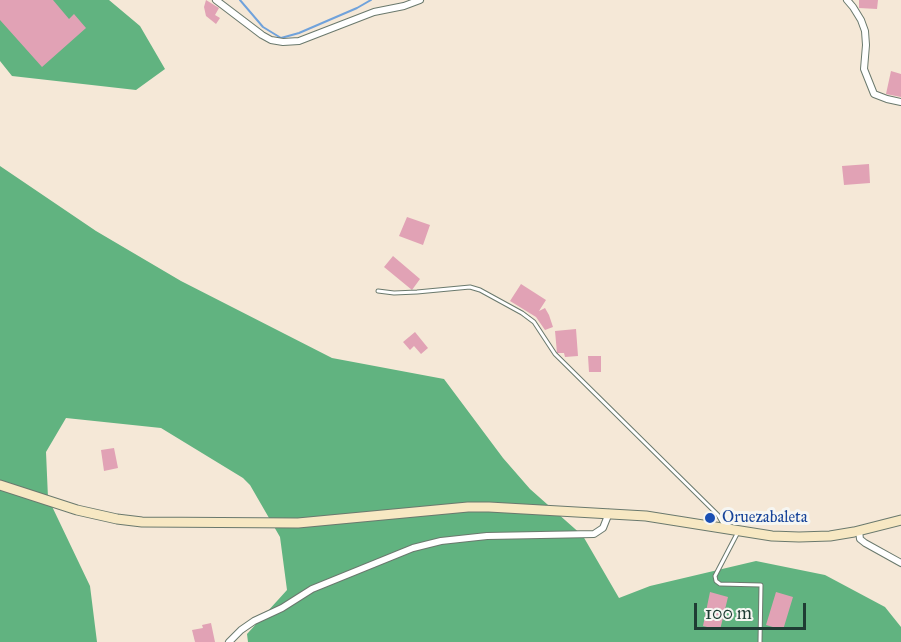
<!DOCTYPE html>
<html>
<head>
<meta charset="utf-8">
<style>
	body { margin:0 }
	#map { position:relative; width:901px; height:642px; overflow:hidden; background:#f5e8d7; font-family:"IM FELL Great Primer",serif }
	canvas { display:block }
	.scale { position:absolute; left:694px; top:603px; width:112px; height:27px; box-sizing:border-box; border:3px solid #1f3d34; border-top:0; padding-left:8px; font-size:18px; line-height:21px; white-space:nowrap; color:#1f3d34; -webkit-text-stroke:4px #f6f6f2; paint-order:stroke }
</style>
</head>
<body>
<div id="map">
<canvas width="901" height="642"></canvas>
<div class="scale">100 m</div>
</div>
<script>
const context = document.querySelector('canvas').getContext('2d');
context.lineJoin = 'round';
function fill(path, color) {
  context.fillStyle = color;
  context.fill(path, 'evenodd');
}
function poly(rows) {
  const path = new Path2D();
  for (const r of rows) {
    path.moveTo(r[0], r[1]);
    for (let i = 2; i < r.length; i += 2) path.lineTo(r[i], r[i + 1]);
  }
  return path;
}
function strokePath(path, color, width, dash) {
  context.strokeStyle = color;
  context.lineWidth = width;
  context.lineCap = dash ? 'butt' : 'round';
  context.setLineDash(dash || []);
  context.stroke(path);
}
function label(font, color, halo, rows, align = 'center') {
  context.font = font + ' "IM FELL Great Primer",serif';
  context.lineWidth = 6;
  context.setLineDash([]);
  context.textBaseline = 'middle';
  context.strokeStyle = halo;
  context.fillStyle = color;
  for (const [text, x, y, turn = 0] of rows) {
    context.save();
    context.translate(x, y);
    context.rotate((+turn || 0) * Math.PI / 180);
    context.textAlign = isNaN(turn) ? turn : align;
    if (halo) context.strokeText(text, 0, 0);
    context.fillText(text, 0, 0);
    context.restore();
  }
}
fill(poly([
	[0,0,109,0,140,26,165,69,136,90,12,76,0,61],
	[0,166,96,231,181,281,332,358,444,379,503,458,530,489,583,536,619,598,650,586,756,561,825,575,885,607,901,627,901,642,248,642,247,634,287,590,280,537,250,485,243,478,161,428,66,418,46,452,48,498,90,586,97,642,0,642]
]), '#61b380');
strokePath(poly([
	[240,0,263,27,281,38,299,33,357,8,371,0]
]), '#70a2db', 2);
fill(poly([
	[0,0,53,0,69,19,74,14,86,28,42,67,0,20],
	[206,0,219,8,215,15,220,18,216,24,206,16,204,7],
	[859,0,878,0,877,9,859,8],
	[891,71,901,74,901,97,886,94],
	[869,164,870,183,844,185,842,166],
	[407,217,430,225,423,245,399,236],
	[393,256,420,279,412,290,384,267],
	[521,284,546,300,539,311,545,308,549,315,553,327,545,330,536,317,510,301],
	[576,329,578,356,565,357,564,353,557,353,555,331],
	[415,332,428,348,421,354,414,346,410,350,403,342],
	[588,356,601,356,601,372,589,372],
	[114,448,118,468,104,471,101,450],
	[710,592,728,597,720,630,703,626],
	[776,592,793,597,783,630,766,625],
	[211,623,215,642,195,642,192,630,203,628,202,625]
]), '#e1a2b5');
const lane = poly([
	[378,291,394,293,417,292,470,287,480,290,522,313,534,322,555,354,718,515,725,527],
	[738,532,715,576,716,581,720,584,761,585,760,642]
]);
const street = poly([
	[216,0,262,35,271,40,283,42,299,41,374,12,404,6,420,0],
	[847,0,853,7,861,20,865,31,866,45,864,69,874,94,887,99,901,102],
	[859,531,860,539,865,543,901,563],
	[229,642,241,630,254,621,282,608,312,589,413,548,441,541,487,536,594,534,603,528,609,513]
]);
const secondary = poly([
	[0,485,77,510,117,519,142,522,298,523,468,507,489,507,646,516,772,536,799,537,830,536,854,532,901,520]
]);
strokePath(lane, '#6a796d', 5);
strokePath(street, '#6a796d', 8);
strokePath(secondary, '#6a796d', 11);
strokePath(lane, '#fff', 3);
strokePath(street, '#fff', 6);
strokePath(secondary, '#f7e8c3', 9);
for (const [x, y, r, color] of [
	[710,518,6,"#1a4fb4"]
]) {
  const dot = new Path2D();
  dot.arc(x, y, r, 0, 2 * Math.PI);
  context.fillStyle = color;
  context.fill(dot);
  strokePath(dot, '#f6f6f2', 2);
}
label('16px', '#164399', '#f6f6f2', [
	["Oruezabaleta",722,518]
], 'left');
</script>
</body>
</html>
